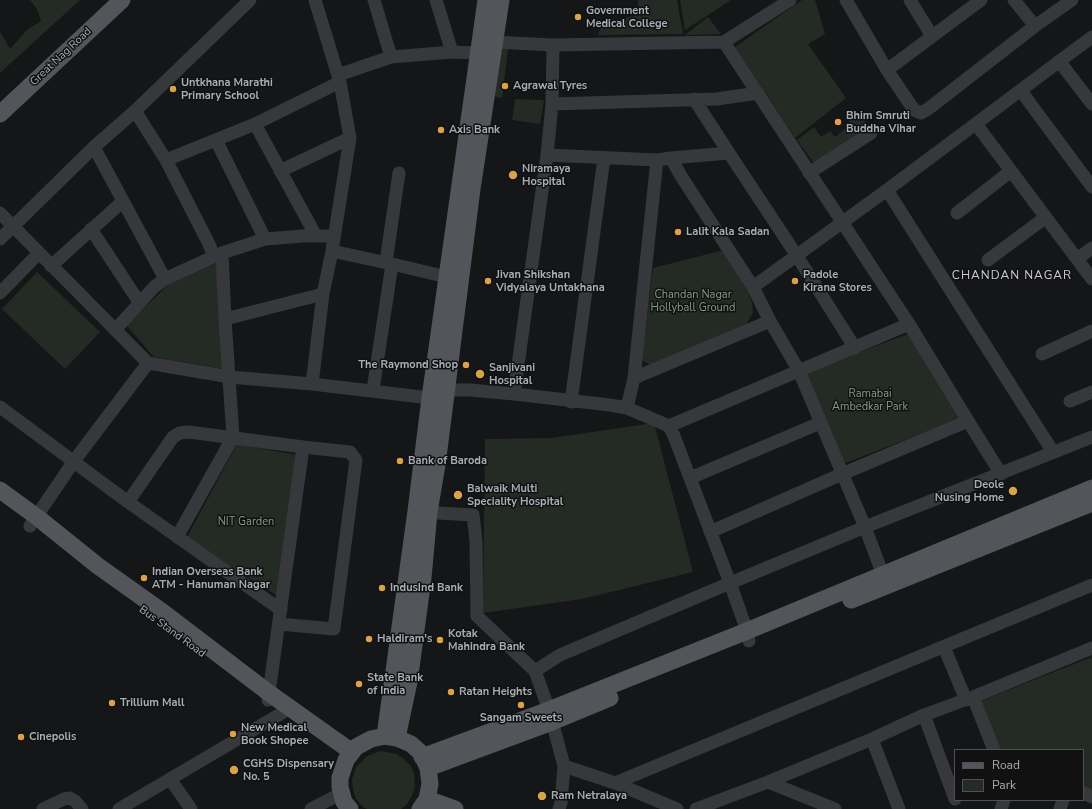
<!DOCTYPE html>
<html>
<head>
<meta charset="utf-8">
<style>
	body { margin:0 }
	#map { position:relative; width:1092px; height:809px; overflow:hidden; background:#151617; font-family:"Nunito Sans",sans-serif }
	canvas { display:block }
	.legend { position:absolute; left:954px; top:749px; width:130px; height:52px; box-sizing:border-box; background:#111112; border:1px solid #4e5053; margin:0; padding:5px 7px; list-style:none; font-size:12px; color:#a9aeb5 }
	.legend li { display:flex; align-items:center; gap:8px; height:20px }
	.legend b { width:20px; border:1px solid #4e5053 }
</style>
</head>
<body>
<div id="map">
<canvas width="1092" height="809"></canvas>
<ul class="legend">
<li><b style="height:5px;background:#53555a"></b>Road</li>
<li><b style="height:11px;background:#242b25"></b>Park</li>
</ul>
</div>
<script>
const context = document.querySelector('canvas').getContext('2d');
context.lineJoin = 'round';
function fill(path, color) {
  context.fillStyle = color;
  context.fill(path, 'evenodd');
}
function poly(rows) {
  const path = new Path2D();
  for (const r of rows) {
    path.moveTo(r[0], r[1]);
    for (let i = 2; i < r.length; i += 2) path.lineTo(r[i], r[i + 1]);
  }
  return path;
}
function strokePath(path, color, width, dash) {
  context.strokeStyle = color;
  context.lineWidth = width;
  context.lineCap = dash ? 'butt' : 'round';
  context.setLineDash(dash || []);
  context.stroke(path);
}
function label(font, color, halo, rows, align = 'center') {
  context.font = font + ' "Nunito Sans",sans-serif';
  context.lineWidth = 3;
  context.setLineDash([]);
  context.textBaseline = 'middle';
  context.strokeStyle = halo;
  context.fillStyle = color;
  for (const [text, x, y, turn = 0] of rows) {
    context.save();
    context.translate(x, y);
    context.rotate((+turn || 0) * Math.PI / 180);
    context.textAlign = isNaN(turn) ? turn : align;
    if (halo) context.strokeText(text, 0, 0);
    context.fillText(text, 0, 0);
    context.restore();
  }
}
fill(poly([
	[30,0,80,0,0,73,0,31,10,49,28,29,41,21,37,9],
	[638,0,677,0,683,34,598,35,602,24,638,15],
	[680,0,731,0,685,30],
	[802,0,815,0,825,34,808,44,846,98,795,138,735,47],
	[708,17,721,34,685,35],
	[499,49,508,49,502,98,493,96],
	[515,99,544,100,540,124,512,120],
	[858,112,870,128,815,165,797,140,814,127,821,137,830,131,835,137,849,126,849,118],
	[724,250,747,290,752,302,753,313,746,324,650,365,642,360,653,268],
	[219,262,224,369,154,357,126,325,169,284],
	[37,272,100,332,65,369,2,309],
	[908,334,959,419,843,464,804,373],
	[654,423,693,572,582,599,483,613,485,439,551,438],
	[237,444,302,456,278,596,186,539],
	[1092,657,1092,791,1083,788,1083,750,998,750,978,702],
	[381,751,397,754,404,759,411,766,414,774,415,787,412,796,407,804,401,809,367,809,363,807,356,799,353,789,352,780,356,767,367,756]
]), '#242b25');
strokePath(poly([
	[374,0,391,57],
	[436,0,452,52],
	[846,0,887,70,914,110,921,113,928,109,1035,26,1072,0],
	[910,0,932,36],
	[1014,0,1035,26],
	[1059,61,1092,104],
	[887,70,981,0],
	[338,75,391,57,452,52,478,53,494,42,553,45,724,42,790,0],
	[1021,91,1092,187],
	[552,104,717,99,758,93],
	[135,111,166,160,208,242,214,256],
	[255,124,316,236],
	[976,124,1092,279],
	[216,140,265,239],
	[94,147,165,279],
	[729,153,797,256,855,348],
	[547,155,657,160,671,158,681,176,753,287,770,321,799,371,865,527,886,583],
	[671,158,729,153,694,99],
	[166,160,255,124,340,82],
	[280,171,350,138],
	[809,173,871,133],
	[887,190,1053,452],
	[0,213,148,363,230,377,312,384,430,398,447,390,470,390,514,394,610,405,627,408,669,426,674,436,730,583,747,631,749,641],
	[957,213,1011,171],
	[91,229,139,302],
	[0,239,94,147,135,111,250,0],
	[332,251,392,264,447,277],
	[1077,259,1092,248],
	[988,260,1046,217],
	[386,262,399,173],
	[51,266,122,202],
	[753,287,887,190,1092,37],
	[0,293,39,253],
	[225,319,323,294],
	[115,330,154,287,165,279,222,253,265,239,303,236,334,236],
	[1042,354,1092,331],
	[634,378,657,160],
	[312,384,323,294,332,251,350,138,340,82,315,0],
	[373,390,392,264],
	[514,394,547,155,552,104,553,45],
	[1070,401,1092,392],
	[571,402,604,158],
	[0,407,128,502,281,610],
	[627,408,634,378,770,321],
	[968,421,1001,474],
	[669,426,909,324,724,42],
	[690,478,820,423],
	[128,502,173,437,180,433,189,432,303,447,268,700],
	[420,512,473,515,476,541,477,616,535,671],
	[30,526,74,461,148,363],
	[710,532,842,474,968,421,909,324],
	[177,537,233,437,225,319,222,253],
	[279,624,334,629,356,460,350,452,303,447],
	[944,647,966,700],
	[973,697,994,750],
	[924,715,955,799],
	[872,739,899,809],
	[564,766,615,783,677,809],
	[170,779,191,809],
	[768,782,835,809],
	[615,783,1092,585],
	[1083,793,1092,797],
	[43,809,64,799,70,798,75,801,82,809],
	[119,809,282,713],
	[311,809,342,793],
	[559,809,561,803,564,766,549,710,535,671,560,655,730,583,865,527,1092,437],
	[696,809,768,782,872,739,924,715,973,697,1092,648],
	[1001,809,1004,800],
	[1060,809,1063,800]
]), '#37383c', 13);
strokePath(poly([
	[0,114,122,0],
	[0,490,37,517,98,566,164,613,269,693,352,752],
	[851,600,1092,503],
	[385,736,416,511,430,398,486,0],
	[397,738,409,682,423,578,429,512,437,465,472,189,501,0],
	[422,757,549,710,747,631,1092,488],
	[428,768,552,722,610,698],
	[427,799,455,809],
	[350,809,344,802,340,787,340,778,346,760,356,747,371,739,385,736,397,738,411,744,421,753,428,768,430,784,427,799,420,809]
]), '#53555a', 17);
for (const [x, y, r, color] of [
	[578,17,4,"#dca249"],
	[505,86,4,"#dca249"],
	[173,89,4,"#dca249"],
	[838,122,4,"#dca249"],
	[441,130,4,"#dca249"],
	[513,175,5,"#dca249"],
	[678,232,4,"#dca249"],
	[488,281,4,"#dca249"],
	[795,281,4,"#dca249"],
	[466,365,4,"#dca249"],
	[480,374,5,"#dca249"],
	[400,461,4,"#dca249"],
	[1013,491,5,"#dca249"],
	[458,495,5,"#dca249"],
	[144,578,4,"#dca249"],
	[382,588,4,"#dca249"],
	[369,639,4,"#dca249"],
	[440,640,4,"#dca249"],
	[359,684,4,"#dca249"],
	[451,692,4,"#dca249"],
	[112,703,4,"#dca249"],
	[521,705,4,"#dca249"],
	[233,734,4,"#dca249"],
	[21,737,4,"#dca249"],
	[234,770,5,"#dca249"],
	[542,796,5,"#dca249"]
]) {
  const dot = new Path2D();
  dot.arc(x, y, r, 0, 2 * Math.PI);
  context.fillStyle = color;
  context.fill(dot);
  strokePath(dot, '#111112', 1.5);
}
label('bold 11px', '#a9aeb5', '#111112', [
	["Government",586,11],
	["Medical College",586,24],
	["Untkhana Marathi",181,83],
	["Primary School",181,96],
	["Agrawal Tyres",513,86],
	["Bhim Smruti",846,116],
	["Buddha Vihar",846,129],
	["Axis Bank",449,130],
	["Niramaya",522,169],
	["Hospital",522,182],
	["Lalit Kala Sadan",686,232],
	["Jivan Shikshan",496,275],
	["Vidyalaya Untakhana",496,288],
	["Padole",803,275],
	["Kirana Stores",803,288],
	["The Raymond Shop",458,365,"right"],
	["Sanjivani",489,368],
	["Hospital",489,381],
	["Bank of Baroda",408,461],
	["Deole",1004,485,"right"],
	["Nusing Home",1004,498,"right"],
	["Balwaik Multi",467,489],
	["Speciality Hospital",467,502],
	["Indian Overseas Bank",152,572],
	["ATM - Hanuman Nagar",152,585],
	["IndusInd Bank",390,588],
	["Kotak",448,634],
	["Mahindra Bank",448,647],
	["Haldiram's",377,639],
	["State Bank",367,678],
	["of India",367,691],
	["Ratan Heights",459,692],
	["Trillium Mall",120,703],
	["Sangam Sweets",521,718,"center"],
	["New Medical",241,728],
	["Book Shopee",241,741],
	["Cinepolis",29,737],
	["CGHS Dispensary",243,764],
	["No. 5",243,777],
	["Ram Netralaya",551,796]
], 'left');
label('11px', '#a9aeb5', '#111112', [
	["Great Nag Road",61,57,-43],
	["Bus Stand Road",172,632,36]
]);
label('11px', '#829e82', '#111112', [
	["Chandan Nagar",693,295],
	["Hollyball Ground",693,308],
	["Ramabai",870,394],
	["Ambedkar Park",870,407],
	["NIT Garden",246,522]
]);
context.letterSpacing = '1px';
label('12px', '#c9ccd2', '#111112', [
	["CHANDAN NAGAR",1012,276]
]);
context.letterSpacing = '0px';
</script>
</body>
</html>
